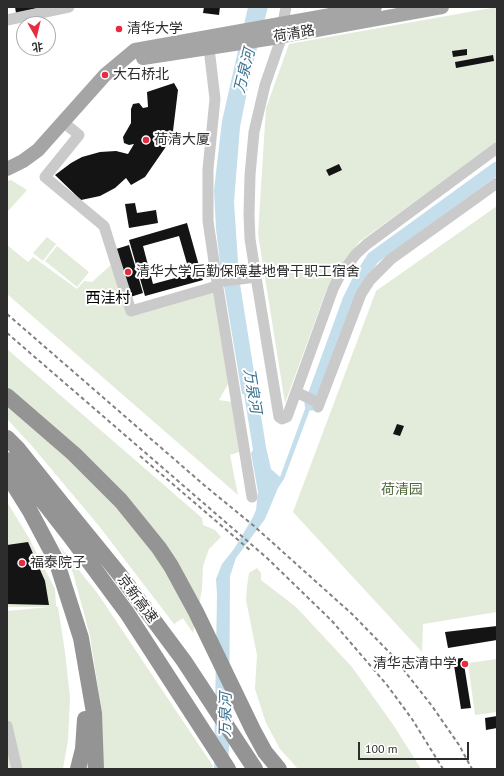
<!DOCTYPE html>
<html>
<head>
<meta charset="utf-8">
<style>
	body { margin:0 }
	#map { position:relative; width:504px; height:776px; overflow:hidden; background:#fff; font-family:"PT Sans","Noto Sans SC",sans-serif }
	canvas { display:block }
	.frame { position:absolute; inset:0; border:8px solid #2d2d2d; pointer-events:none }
	.north { position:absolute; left:16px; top:16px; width:40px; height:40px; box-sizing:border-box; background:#fff; border:1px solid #ababab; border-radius:50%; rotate:172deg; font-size:11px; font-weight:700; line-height:16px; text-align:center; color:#2d2d2d }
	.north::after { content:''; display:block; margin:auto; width:14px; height:18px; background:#e72c3f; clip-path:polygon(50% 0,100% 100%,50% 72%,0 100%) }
	.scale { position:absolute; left:358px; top:742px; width:111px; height:18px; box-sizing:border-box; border:2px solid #2d2d2d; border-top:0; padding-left:5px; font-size:12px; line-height:14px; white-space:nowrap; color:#2d2d2d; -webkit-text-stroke:3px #fff; paint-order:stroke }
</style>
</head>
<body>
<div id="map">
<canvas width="504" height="776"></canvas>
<div class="frame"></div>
<div class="north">北</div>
<div class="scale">100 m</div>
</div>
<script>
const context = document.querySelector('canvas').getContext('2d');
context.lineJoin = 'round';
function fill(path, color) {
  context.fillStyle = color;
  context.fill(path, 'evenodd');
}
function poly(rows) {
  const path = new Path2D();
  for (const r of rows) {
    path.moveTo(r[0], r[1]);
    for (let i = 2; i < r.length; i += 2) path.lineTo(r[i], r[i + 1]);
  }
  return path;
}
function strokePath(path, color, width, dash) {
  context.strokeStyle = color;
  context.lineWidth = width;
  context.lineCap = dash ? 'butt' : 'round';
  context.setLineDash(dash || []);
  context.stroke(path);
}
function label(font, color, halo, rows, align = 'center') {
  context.font = font + ' "PT Sans","Noto Sans SC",sans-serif';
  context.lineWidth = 4;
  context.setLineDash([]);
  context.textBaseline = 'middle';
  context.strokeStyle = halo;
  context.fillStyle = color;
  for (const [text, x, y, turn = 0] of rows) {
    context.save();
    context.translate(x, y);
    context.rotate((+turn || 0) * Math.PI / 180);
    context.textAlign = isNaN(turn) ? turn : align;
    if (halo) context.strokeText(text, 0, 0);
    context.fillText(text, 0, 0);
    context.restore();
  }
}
fill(poly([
	[497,7,497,142,359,242,328,286,285,403,258,234,266,108,289,44],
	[11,180,27,190,7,212,7,181],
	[497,206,497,612,423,624,422,652,293,512,376,291],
	[47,237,56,244,43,261,33,253],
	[7,245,28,262,33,257,77,289,84,281,92,282,113,263,128,315,215,290,228,384,219,400,232,402,239,452,230,455,238,495,7,294],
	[57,246,89,272,77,287,45,261],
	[7,349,202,518,203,525,215,530,221,537,209,549,203,566,202,590,193,633,183,618,174,624,99,526,32,446,7,419],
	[7,502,29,538,55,589,56,606,58,607,65,652,70,697,68,740,63,769,7,769,7,611,49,607,7,607],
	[59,545,98,594,213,766,212,769,86,769,102,713,90,636,73,573],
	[257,568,261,573,261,580,296,607,352,667,394,726,421,769,298,769,280,749,266,723,255,689,257,655,246,600,247,586,249,573],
	[497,659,497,712,475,715,468,663]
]), '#e3ebda');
fill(poly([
	[248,7,268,7,252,67,240,127,234,202,239,277,222,279,216,229,214,190,222,121],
	[240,284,266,447,271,469,280,477,313,387,318,388,284,479,278,488,265,519,236,558,230,576,229,748,228,769,214,769,217,595,216,579,222,564,234,549,253,517,256,510,258,492,251,453,253,450,244,394,242,394,224,286]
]), '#c5deeb');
strokePath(poly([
	[311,404,349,300,360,278,373,258,497,168]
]), '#c5deeb', 13);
fill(poly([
	[15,7,43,7,16,13],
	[204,7,220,7,219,15,203,13],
	[467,49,467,55,453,57,452,51],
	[493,55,494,61,456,68,455,62],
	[174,83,178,90,173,131,165,148,145,177,131,185,126,178,115,188,100,196,81,200,55,175,71,163,82,157,100,152,116,151,128,154,134,144,129,145,124,143,123,137,131,123,131,109,133,104,139,103,143,108,148,107,147,92],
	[339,164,342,170,329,176,326,170],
	[135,203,137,213,156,210,158,223,129,228,125,204],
	[187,223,203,280,145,296,129,240],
	[179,236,190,274,153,284,143,246],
	[129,245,143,293,127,298,113,250],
	[397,424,404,426,400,436,393,434],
	[28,542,45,581,49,605,7,604,7,545],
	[497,626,497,640,448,648,445,632],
	[463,658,471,708,461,709,453,659],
	[497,716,497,728,486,730,485,718]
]), '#141414');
strokePath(poly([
	[286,7,283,23,282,36,265,85,254,132,250,175,249,215,250,239,256,277,279,417,282,419,287,417,333,289,339,277,356,254,367,244,497,148],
	[7,20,69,7],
	[209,48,215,99,208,169,208,221,217,282,252,497],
	[63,122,79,135,45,177,104,226,131,311,217,286],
	[217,282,256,277],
	[296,392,319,403],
	[318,407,361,294,370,280,391,259,497,183],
	[7,726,17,769]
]), '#cacaca', 11);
strokePath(poly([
	[143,58,267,39,442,7],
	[7,169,23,161,38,150,105,75,135,50,375,7]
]), '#a5a5a5', 14);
strokePath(poly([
	[7,396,74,454,121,501,159,548,171,566,196,612,253,730,265,752,279,769],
	[7,438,18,449,63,505,120,575,184,661,255,769],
	[7,460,24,477,70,536,127,613,228,769],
	[7,474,30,511,56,560,81,638,94,713,96,769],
	[78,769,83,749,85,719]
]), '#949494', 16);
strokePath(poly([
	[7,314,204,485,254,526,352,614,392,655,432,706,459,745,472,769],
	[7,333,267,558,332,621,387,685,412,719,443,769],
	[140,456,251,551]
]), '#828282', 2, [4, 3]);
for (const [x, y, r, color] of [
	[119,29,4,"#e72c3f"],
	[105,75,4,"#e72c3f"],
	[146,140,4,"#e72c3f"],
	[128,272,4,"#e72c3f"],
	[22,563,4,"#e72c3f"],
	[465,664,4,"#e72c3f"]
]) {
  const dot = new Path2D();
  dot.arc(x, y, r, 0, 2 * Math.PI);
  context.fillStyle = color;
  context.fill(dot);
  strokePath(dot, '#fff', 1.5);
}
label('14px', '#2d2d2d', '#fff', [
	["清华大学",127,29],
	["大石桥北",113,75],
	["荷清大厦",154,140],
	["清华大学后勤保障基地骨干职工宿舍",136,272],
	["福泰院子",30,563],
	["清华志清中学",457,664,"right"]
], 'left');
label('14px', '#2d2d2d', '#fff', [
	["荷清路",294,34,-10],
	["京新高速",137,599,53]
]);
label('14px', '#51693a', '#fff', [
	["荷清园",402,490]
]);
label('italic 15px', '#3a718f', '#fff', [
	["万泉河",245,71,-76],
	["万泉河",252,391,81],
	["万泉河",226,715,-89]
]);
label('15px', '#000', '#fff', [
	["西洼村",108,299]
]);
</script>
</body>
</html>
